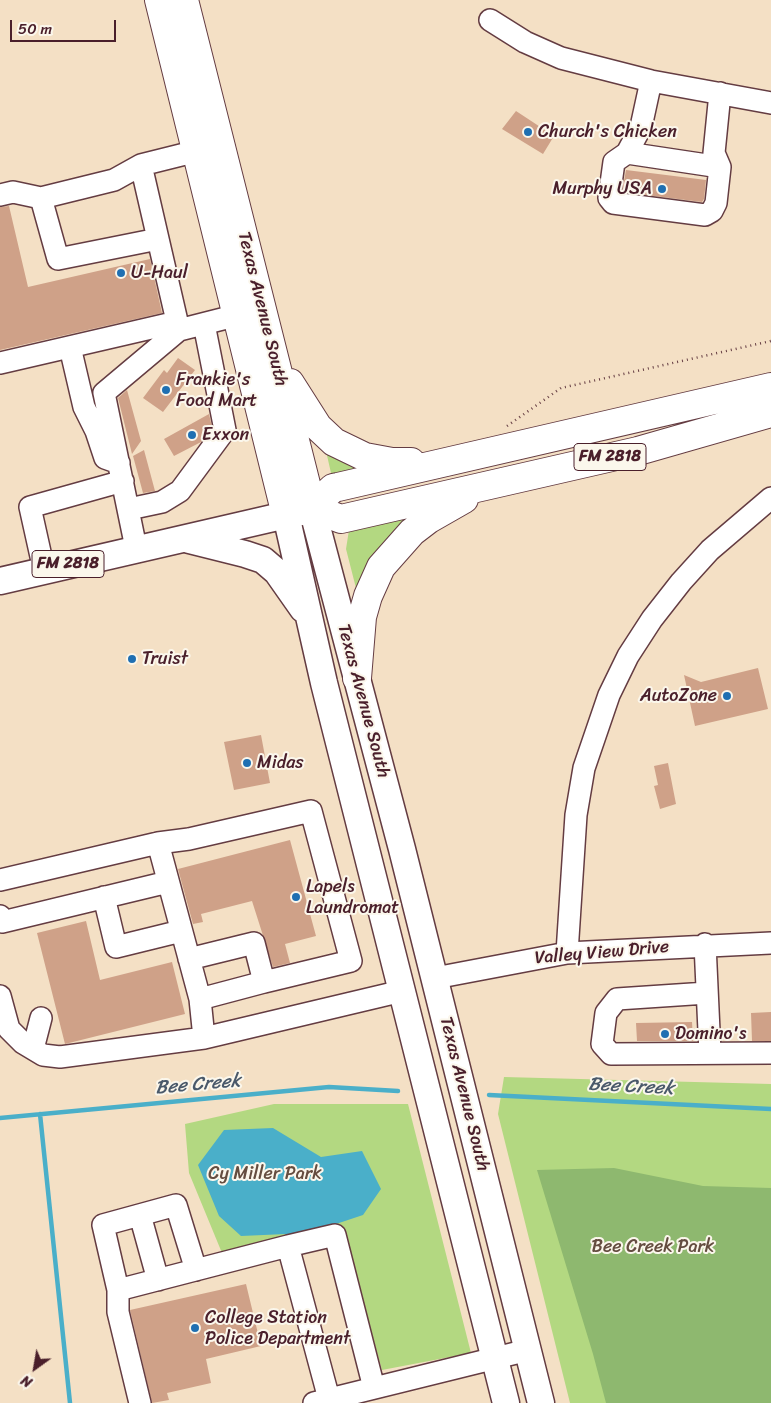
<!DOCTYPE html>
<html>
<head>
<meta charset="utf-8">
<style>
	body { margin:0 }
	#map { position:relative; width:771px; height:1403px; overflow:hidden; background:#f4e0c5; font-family:Sriracha,sans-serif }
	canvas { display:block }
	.north { position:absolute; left:10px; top:1343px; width:50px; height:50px; -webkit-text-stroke:4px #fbf7ec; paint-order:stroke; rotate:212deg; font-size:14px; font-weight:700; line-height:20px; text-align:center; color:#4a1f2b }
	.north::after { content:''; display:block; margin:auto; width:18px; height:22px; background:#4a1f2b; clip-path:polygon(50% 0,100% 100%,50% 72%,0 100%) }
	.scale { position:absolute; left:10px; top:20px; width:106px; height:22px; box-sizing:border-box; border:2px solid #4a1f2b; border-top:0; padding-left:6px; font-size:15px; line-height:18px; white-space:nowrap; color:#4a1f2b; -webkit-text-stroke:4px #fbf7ec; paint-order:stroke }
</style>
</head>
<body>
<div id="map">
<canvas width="771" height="1403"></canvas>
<div class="north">N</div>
<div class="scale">50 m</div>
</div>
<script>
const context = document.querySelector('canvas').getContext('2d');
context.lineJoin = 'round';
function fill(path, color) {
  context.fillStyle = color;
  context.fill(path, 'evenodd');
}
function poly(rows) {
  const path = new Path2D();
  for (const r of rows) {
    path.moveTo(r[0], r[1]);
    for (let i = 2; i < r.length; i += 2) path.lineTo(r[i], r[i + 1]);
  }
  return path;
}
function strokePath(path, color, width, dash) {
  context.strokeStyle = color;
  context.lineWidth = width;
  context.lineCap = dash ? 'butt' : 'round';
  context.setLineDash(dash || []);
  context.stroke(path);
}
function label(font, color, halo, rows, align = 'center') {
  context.font = font + ' Sriracha,sans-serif';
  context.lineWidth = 4;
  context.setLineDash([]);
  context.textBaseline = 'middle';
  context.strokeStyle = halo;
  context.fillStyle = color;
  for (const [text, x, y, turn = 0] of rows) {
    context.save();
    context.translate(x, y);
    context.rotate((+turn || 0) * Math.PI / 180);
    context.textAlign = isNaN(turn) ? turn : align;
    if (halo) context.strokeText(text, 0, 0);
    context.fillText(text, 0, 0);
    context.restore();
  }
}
fill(poly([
	[326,451,372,466,333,474,331,473],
	[424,511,357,592,346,549,349,530],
	[504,1077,771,1084,771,1403,570,1403,498,1114],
	[274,1104,408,1104,471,1353,382,1370,342,1226,222,1253,189,1173,185,1124]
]), '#b3d881');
fill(poly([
	[614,1168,703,1186,771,1188,771,1403,606,1403,593,1354,537,1170]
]), '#8eb86f');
fill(poly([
	[273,1128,321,1157,362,1151,381,1189,363,1215,309,1233,241,1236,219,1216,198,1165,224,1130]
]), '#4aafc9');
strokePath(poly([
	[489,1095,771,1109],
	[40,1114,70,1403],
	[0,1118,329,1087,398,1091]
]), '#4aafc9', 4.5);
fill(poly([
	[516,111,554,136,543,154,502,129],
	[626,170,706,180,704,199,702,202,622,192],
	[9,206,28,287,150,259,162,313,0,350,0,207],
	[178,358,195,370,163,412,143,398,164,370,167,373],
	[127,390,141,441,132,454,118,398],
	[209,414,212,427,201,442,174,456,164,439],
	[144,450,155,491,143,493,133,456],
	[758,668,768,709,695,726,684,675,701,682],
	[261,735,270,783,234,790,224,742],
	[668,763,676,804,660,809,654,786,658,785,654,766],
	[290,840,316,936,285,944,290,963,273,967,252,901,201,914,203,922,193,924,178,869],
	[86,921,100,980,172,962,185,1014,65,1044,37,933],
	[771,1012,771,1041,752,1041,751,1013],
	[692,1022,693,1041,637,1041,636,1023],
	[246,1284,261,1346,206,1359,211,1383,167,1393,169,1400,152,1403,130,1310]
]), '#cfa188');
const minor = poly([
	[490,20,525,42,561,58,651,81,771,103],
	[651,81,641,127,627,153,614,162,609,198,613,203,705,215,712,211,716,203,720,167,714,153,720,93],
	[627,153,720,167],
	[141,165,179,330],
	[0,195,13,192,41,198],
	[158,239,58,259,41,198,114,180,141,165,197,151],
	[70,347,84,407,96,431,105,458,119,463],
	[0,363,177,322],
	[129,509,162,502,180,491,225,430,204,324],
	[136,548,104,393,179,330,238,315],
	[44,570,30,507,123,481],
	[158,843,189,839,311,811,351,961,264,982],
	[0,880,158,843,200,999,204,1038,402,991],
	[104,897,116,947,181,931],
	[0,916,2,922,168,882],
	[705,944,710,1053],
	[567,953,576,815,584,768,609,695,628,656,652,619,681,582,710,550,771,498],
	[189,959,254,943,264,982,200,999],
	[435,978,567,953,771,943],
	[707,993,617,999,606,1013,602,1044,611,1054,771,1053],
	[0,996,9,1029,23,1043,43,1055,60,1057,204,1038],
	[33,1049,41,1018],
	[140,1215,158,1280],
	[118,1290,288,1246],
	[329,1399,288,1246,335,1235,374,1388],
	[140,1403,118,1312,118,1290,103,1225,176,1205,196,1270],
	[314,1403,528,1350]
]);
const major = poly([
	[312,508,402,849,541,1403],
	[189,540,245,554,263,560,277,572,303,609],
	[0,581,286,515,324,683,506,1403]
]);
const highway = poly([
	[159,0,286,515,312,508,333,488,338,487,771,387],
	[184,0,312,508],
	[290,383,318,427,334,442,365,457,392,462,411,462],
	[312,508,341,519,638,451,771,413],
	[357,678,362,617,368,596,381,567,412,532,429,519,464,499]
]);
strokePath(minor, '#643c42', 24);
strokePath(major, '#643c42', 29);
strokePath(highway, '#643c42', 30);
strokePath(poly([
	[507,426,561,388,771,341]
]), '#643c42', 2.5, [1, 4]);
strokePath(minor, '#fff', 21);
strokePath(major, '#fff', 26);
strokePath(highway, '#fff', 28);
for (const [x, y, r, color] of [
	[528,132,5,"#1f6fb2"],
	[662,189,5,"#1f6fb2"],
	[121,273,5,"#1f6fb2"],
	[166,390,5,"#1f6fb2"],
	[192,435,5,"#1f6fb2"],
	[132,659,5,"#1f6fb2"],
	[727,696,5,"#1f6fb2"],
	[247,763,5,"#1f6fb2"],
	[296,897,5,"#1f6fb2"],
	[665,1034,5,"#1f6fb2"],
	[195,1328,5,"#1f6fb2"]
]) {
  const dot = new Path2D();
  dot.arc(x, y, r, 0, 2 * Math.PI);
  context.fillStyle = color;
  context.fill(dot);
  strokePath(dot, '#fbf7ec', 2);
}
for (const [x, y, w] of [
	[610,457,72],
	[68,564,72]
]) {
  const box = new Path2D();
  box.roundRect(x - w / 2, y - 13.5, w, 27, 4);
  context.fillStyle = '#fbf7ec';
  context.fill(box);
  strokePath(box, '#4a1f2b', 1);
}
label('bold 16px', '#4a1f2b', null, [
	["FM 2818",610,457],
	["FM 2818",68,564]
]);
label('18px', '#4a1f2b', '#fbf7ec', [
	["Church's Chicken",538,132],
	["Murphy USA",652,189,"right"],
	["U-Haul",131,273],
	["Frankie's",176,380],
	["Food Mart",176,401],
	["Exxon",202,435],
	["Truist",142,659],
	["AutoZone",717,696,"right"],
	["Midas",257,763],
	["Lapels",306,887],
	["Laundromat",306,908],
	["Domino's",675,1034],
	["College Station",205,1318],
	["Police Department",205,1339]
], 'left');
label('18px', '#4a1f2b', '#fbf7ec', [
	["Texas Avenue South",262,309,76],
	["Texas Avenue South",363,701,75],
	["Valley View Drive",602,953,-5],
	["Texas Avenue South",464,1094,76]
]);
label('18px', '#644d40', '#fbf7ec', [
	["Cy Miller Park",265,1174],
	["Bee Creek Park",653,1247]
]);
label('italic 19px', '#4a596a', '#fbf7ec', [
	["Bee Creek",198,1085,-5],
	["Bee Creek",631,1087,3]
]);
</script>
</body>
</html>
